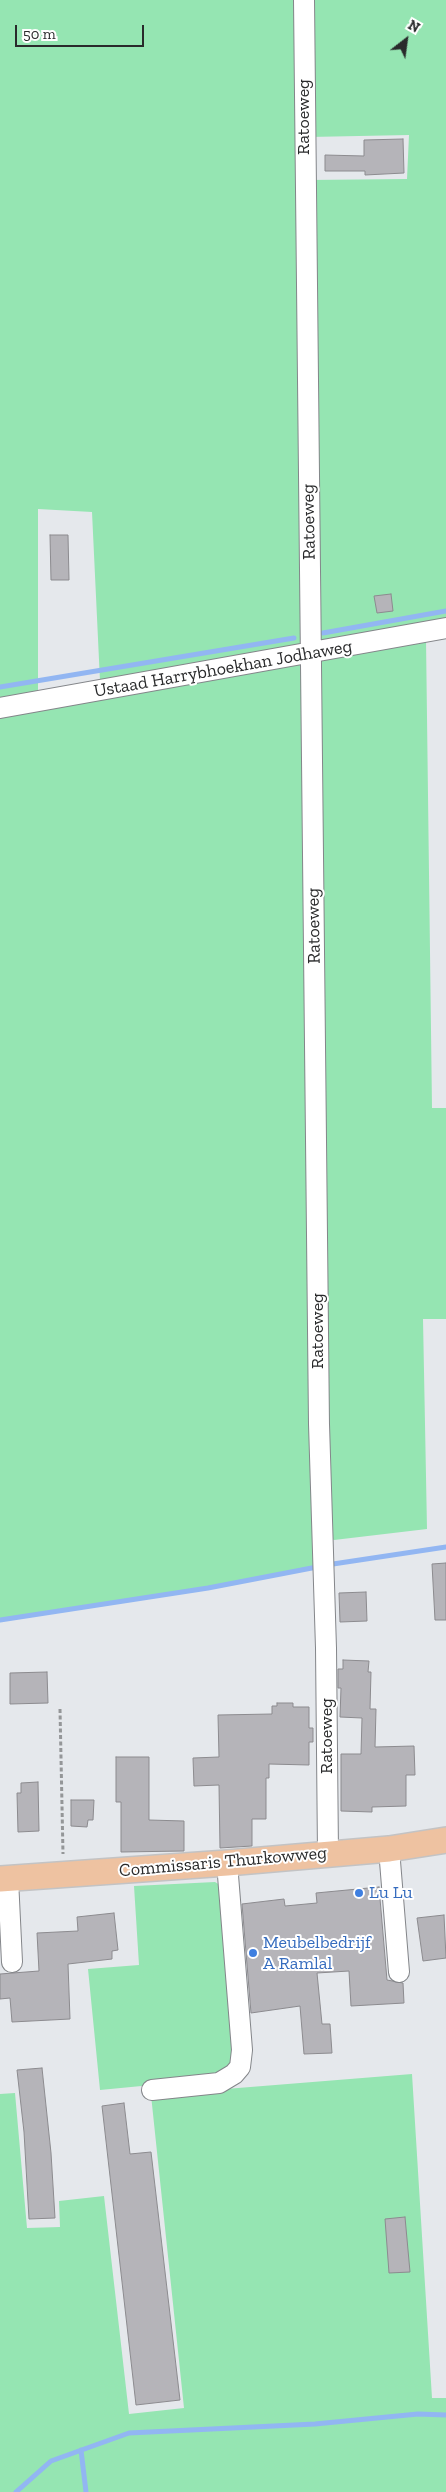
<!DOCTYPE html>
<html>
<head>
<meta charset="utf-8">
<style>
	body { margin:0 }
	#map { position:relative; width:446px; height:2492px; overflow:hidden; background:#e5e8ec; font-family:"Zilla Slab",serif }
	canvas { display:block }
	.north { position:absolute; left:381px; top:15px; width:50px; height:50px; -webkit-text-stroke:4px #fff; paint-order:stroke; rotate:30deg; font-size:14px; font-weight:700; line-height:20px; text-align:center; color:#292a2b }
	.north::after { content:''; display:block; margin:auto; width:18px; height:22px; background:#292a2b; clip-path:polygon(50% 0,100% 100%,50% 72%,0 100%) }
	.scale { position:absolute; left:15px; top:25px; width:129px; height:22px; box-sizing:border-box; border:2px solid #292a2b; border-top:0; padding-left:6px; font-size:15px; line-height:18px; white-space:nowrap; color:#292a2b; -webkit-text-stroke:4px #fff; paint-order:stroke }
</style>
</head>
<body>
<div id="map">
<canvas width="446" height="2492"></canvas>
<div class="north">N</div>
<div class="scale">50 m</div>
</div>
<script>
const context = document.querySelector('canvas').getContext('2d');
context.lineJoin = 'round';
function fill(path, color) {
  context.fillStyle = color;
  context.fill(path, 'evenodd');
}
function poly(rows) {
  const path = new Path2D();
  for (const r of rows) {
    path.moveTo(r[0], r[1]);
    for (let i = 2; i < r.length; i += 2) path.lineTo(r[i], r[i + 1]);
  }
  return path;
}
function strokePath(path, color, width, dash) {
  context.strokeStyle = color;
  context.lineWidth = width;
  context.lineCap = dash ? 'butt' : 'round';
  context.setLineDash(dash || []);
  context.stroke(path);
}
function label(font, color, halo, rows, align = 'center') {
  context.font = font + ' "Zilla Slab",serif';
  context.lineWidth = 4;
  context.setLineDash([]);
  context.textBaseline = 'middle';
  context.strokeStyle = halo;
  context.fillStyle = color;
  for (const [text, x, y, turn = 0] of rows) {
    context.save();
    context.translate(x, y);
    context.rotate((+turn || 0) * Math.PI / 180);
    context.textAlign = isNaN(turn) ? turn : align;
    if (halo) context.strokeText(text, 0, 0);
    context.fillText(text, 0, 0);
    context.restore();
  }
}
fill(poly([
	[0,0,298,0,302,646,100,681,92,512,38,509,38,694,0,700],
	[308,0,446,0,446,621,323,641,317,638,308,180,407,179,409,135,309,137],
	[426,639,432,1108,446,1108,446,1319,423,1319,427,1529,334,1540,330,1537,319,658],
	[304,659,317,1567,208,1588,0,1620,0,713],
	[215,1882,220,1885,238,2058,214,2079,100,2090,88,1969,139,1965,134,1886],
	[412,2074,432,2398,446,2398,446,2492,0,2492,0,2094,15,2093,27,2228,60,2227,59,2201,104,2196,129,2414,184,2408,151,2095]
]), '#95e5b2');
strokePath(poly([
	[323,633,446,611],
	[0,687,294,638],
	[333,1564,446,1547],
	[0,1620,208,1588,317,1567],
	[81,2450,86,2492],
	[16,2492,51,2461,129,2433,315,2424,418,2414,446,2415]
]), '#92b6f2', 5);
const building = poly([
	[403,139,404,173,365,175,365,171,325,171,325,155,364,156,364,140,403,139],
	[50,535,68,535,69,580,51,580,50,535],
	[391,594,393,611,377,613,374,596,391,594],
	[446,1563,446,1620,435,1620,432,1564,446,1563],
	[366,1592,367,1621,340,1622,339,1593,366,1592],
	[343,1660,369,1661,368,1672,371,1672,370,1709,376,1709,375,1747,414,1746,415,1775,406,1775,406,1806,372,1807,372,1812,341,1811,341,1754,361,1754,362,1718,340,1717,341,1688,338,1688,338,1669,343,1669,343,1660],
	[47,1672,48,1703,10,1704,10,1673,47,1672],
	[277,1703,293,1703,293,1707,309,1707,309,1728,313,1728,313,1742,309,1742,309,1765,269,1764,269,1778,266,1778,266,1819,252,1819,252,1846,220,1848,219,1785,194,1786,193,1758,219,1757,218,1715,272,1714,272,1706,277,1706,277,1703],
	[116,1757,149,1757,149,1820,184,1821,184,1851,121,1852,121,1802,116,1802,116,1757],
	[38,1782,39,1831,18,1832,17,1793,21,1793,21,1783,38,1782],
	[71,1800,94,1800,93,1820,88,1820,87,1827,71,1826,71,1800],
	[379,1887,387,1980,403,1983,404,2003,351,2006,349,1971,317,1973,322,2024,330,2024,332,2053,304,2054,300,2006,251,2013,242,1904,284,1899,285,1906,317,1903,316,1893,379,1887],
	[114,1913,118,1950,112,1951,112,1959,68,1964,70,2019,12,2022,10,1998,0,1999,0,1974,39,1971,37,1933,78,1931,77,1917,114,1913],
	[444,1915,446,1958,423,1961,417,1918,444,1915],
	[42,2068,51,2153,55,2218,29,2219,24,2132,17,2070,42,2068],
	[124,2103,130,2154,151,2152,180,2400,136,2405,102,2106,124,2103],
	[405,2217,410,2272,389,2273,385,2219,405,2217]
]);
fill(building, '#b5b4b9');
strokePath(building, '#8c8b8f', 1);
const minor = poly([
	[304,0,319,1424,326,1648,328,1853],
	[0,708,446,628],
	[389,1849,399,1972],
	[8,1879,12,1962],
	[152,2090,219,2083,234,2074,240,2067,242,2050,227,1863]
]);
const major = poly([
	[0,1879,227,1863,389,1849,446,1840]
]);
strokePath(minor, '#84868a', 22);
strokePath(major, '#c3c3c4', 28);
strokePath(poly([
	[60,1709,63,1854]
]), '#949698', 3, [4, 2.5]);
strokePath(minor, '#fff', 20);
strokePath(major, '#eec2a1', 25);
for (const [x, y, r, color] of [
	[359,1893,5,"#3f7fe0"],
	[253,1953,5,"#3f7fe0"]
]) {
  const dot = new Path2D();
  dot.arc(x, y, r, 0, 2 * Math.PI);
  context.fillStyle = color;
  context.fill(dot);
  strokePath(dot, '#fff', 2);
}
label('18px', '#292a2b', '#fff', [
	["Ratoeweg",304,117,-90],
	["Ratoeweg",309,522,-91],
	["Ustaad Harrybhoekhan Jodhaweg",223,669,-10],
	["Ratoeweg",314,926,-91],
	["Ratoeweg",318,1331,-90],
	["Ratoeweg",327,1736,-90],
	["Commissaris Thurkowweg",223,1862,-5]
]);
label('18px', '#366cbe', '#fff', [
	["Lu Lu",369,1893],
	["Meubelbedrijf",263,1943],
	["A Ramlal",263,1964]
], 'left');
</script>
</body>
</html>
